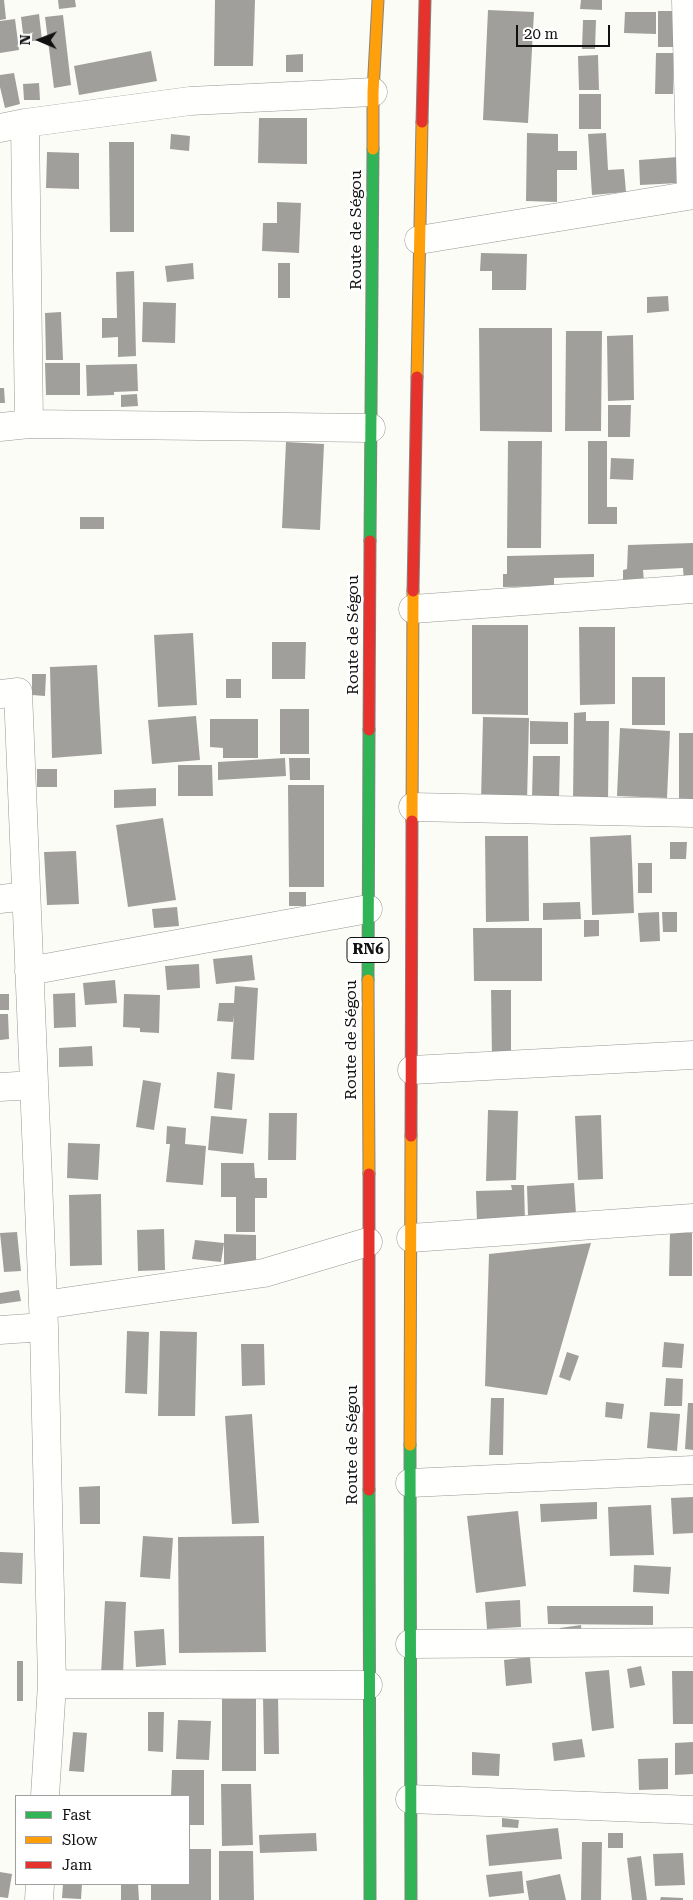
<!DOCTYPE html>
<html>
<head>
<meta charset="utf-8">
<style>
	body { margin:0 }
	#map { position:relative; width:693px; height:1900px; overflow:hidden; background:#fcfcf7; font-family:"Roboto Serif",serif }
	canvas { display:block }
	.legend { position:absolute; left:15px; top:1795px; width:175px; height:90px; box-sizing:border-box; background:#fff; border:1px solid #a0a0a0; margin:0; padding:6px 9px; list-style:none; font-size:15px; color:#111 }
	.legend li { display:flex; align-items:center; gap:10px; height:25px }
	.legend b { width:25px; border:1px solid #a0a0a0 }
	.north { position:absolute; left:15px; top:15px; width:50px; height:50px; -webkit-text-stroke:4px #fff; paint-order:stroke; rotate:271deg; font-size:14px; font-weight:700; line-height:20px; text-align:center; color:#111 }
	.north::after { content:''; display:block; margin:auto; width:18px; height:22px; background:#111; clip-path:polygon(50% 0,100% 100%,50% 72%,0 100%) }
	.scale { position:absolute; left:516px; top:25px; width:94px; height:22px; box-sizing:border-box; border:2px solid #111; border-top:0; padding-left:6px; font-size:15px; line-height:18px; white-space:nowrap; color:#111; -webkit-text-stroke:4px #fff; paint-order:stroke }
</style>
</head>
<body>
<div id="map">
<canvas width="693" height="1900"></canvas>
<ul class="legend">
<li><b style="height:6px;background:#30b455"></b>Fast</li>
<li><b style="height:6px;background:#ff9f0a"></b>Slow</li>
<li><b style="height:6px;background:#e5322d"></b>Jam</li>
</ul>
<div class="north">N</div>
<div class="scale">20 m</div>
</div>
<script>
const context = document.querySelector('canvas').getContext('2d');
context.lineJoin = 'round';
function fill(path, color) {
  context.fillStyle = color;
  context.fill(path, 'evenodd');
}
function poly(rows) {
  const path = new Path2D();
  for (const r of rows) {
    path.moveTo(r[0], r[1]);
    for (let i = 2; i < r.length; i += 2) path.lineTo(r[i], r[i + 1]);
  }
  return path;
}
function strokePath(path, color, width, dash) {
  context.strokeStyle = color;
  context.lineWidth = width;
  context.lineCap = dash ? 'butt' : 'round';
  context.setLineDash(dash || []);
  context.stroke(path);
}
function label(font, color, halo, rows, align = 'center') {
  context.font = font + ' "Roboto Serif",serif';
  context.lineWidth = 5;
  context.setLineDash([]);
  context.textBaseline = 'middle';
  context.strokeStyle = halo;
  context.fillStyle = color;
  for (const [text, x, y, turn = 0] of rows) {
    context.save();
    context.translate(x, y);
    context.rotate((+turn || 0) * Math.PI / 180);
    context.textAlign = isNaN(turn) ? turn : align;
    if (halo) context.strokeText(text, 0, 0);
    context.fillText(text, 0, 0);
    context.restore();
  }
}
fill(poly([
	[0,0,4,0,6,19,0,20],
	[58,0,75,0,76,7,59,9],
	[215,0,255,0,253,66,214,66],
	[581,0,602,0,602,10,580,9],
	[488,10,534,12,528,123,483,120],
	[658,11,674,11,674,47,658,47],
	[625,12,656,12,656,34,624,33],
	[39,14,42,40,24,42,21,17],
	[63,15,71,85,54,88,45,17],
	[15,19,19,50,0,53,0,21],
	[583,20,596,20,595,49,582,49],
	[151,51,157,81,79,95,74,66],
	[656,53,674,53,673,94,655,94],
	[303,54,303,72,286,72,286,55],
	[598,55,599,90,579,90,578,56],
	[14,73,20,104,5,108,0,87,0,75],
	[39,83,40,100,24,100,23,84],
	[579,94,601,94,601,129,579,129],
	[259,118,307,118,307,164,258,163],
	[527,133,558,134,558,151,577,151,577,170,557,170,557,202,526,201],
	[606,133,608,170,624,169,626,192,592,195,588,134],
	[171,134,190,136,189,151,170,149],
	[109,142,134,142,134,232,110,232],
	[47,152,79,153,79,189,46,188],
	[678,157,679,183,640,185,639,160],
	[277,202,301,203,299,253,262,251,263,223,277,223],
	[481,253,527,254,526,290,492,290,492,271,480,271],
	[193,263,194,279,167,282,165,266],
	[278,263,290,263,290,298,278,298],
	[134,271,136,356,118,357,118,337,102,338,102,318,117,318,116,272],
	[668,296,669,311,647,313,647,297],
	[143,302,176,303,175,343,142,342],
	[61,312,63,360,46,360,45,313],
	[479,328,552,328,552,432,480,431],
	[566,331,602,331,601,431,565,431],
	[633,335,634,400,608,401,607,336],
	[45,363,80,363,80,395,46,395],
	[137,364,138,391,114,392,114,395,87,396,86,365],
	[0,388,4,388,5,403,0,403],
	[137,394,138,406,121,407,121,395],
	[608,405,631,405,630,437,608,437],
	[508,441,542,441,541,548,507,548],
	[588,441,607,441,607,507,617,507,617,524,588,524],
	[286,442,324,444,320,530,282,528],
	[611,458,634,459,633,480,610,479],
	[80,517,104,517,104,529,80,529],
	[693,543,693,583,684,583,683,568,643,570,644,581,623,582,623,570,627,569,628,545],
	[594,554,594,577,554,578,554,586,503,587,503,574,507,574,507,556],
	[472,625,528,625,528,715,472,714],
	[579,627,615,627,615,704,580,705],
	[193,633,197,705,158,707,154,635],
	[272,642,306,642,305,679,272,679],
	[97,665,102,754,52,758,50,667],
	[32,674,46,674,45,696,32,695],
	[632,677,665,677,665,725,632,725],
	[226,679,241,679,241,698,226,698],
	[280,709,309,709,309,754,280,754],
	[586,712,586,721,609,721,608,801,573,801,574,713],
	[196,716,200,760,152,764,148,720],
	[483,717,529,718,527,802,481,801],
	[210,719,258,719,258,758,223,758,223,748,210,747],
	[530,721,568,722,568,744,530,744],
	[620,728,670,731,667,798,617,796],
	[679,733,693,733,693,808,679,808],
	[533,756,560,756,559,798,532,798],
	[285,758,286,776,218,780,218,762],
	[289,758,310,758,310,780,290,780],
	[178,765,212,765,213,796,178,796],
	[37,769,57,769,57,787,37,787],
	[288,785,324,785,324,887,289,887],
	[156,788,156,806,114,808,114,790],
	[163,818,176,900,128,907,116,825],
	[631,835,634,913,592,915,590,837],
	[485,836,528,836,529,921,486,922],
	[670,842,687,842,686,859,670,859],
	[76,851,79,904,47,905,44,852],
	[638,863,652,863,652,893,638,893],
	[289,892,306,892,306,906,289,906],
	[580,902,581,919,543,920,543,903],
	[177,907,179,926,154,928,152,909],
	[659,912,660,941,640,942,638,913],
	[662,912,677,912,677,932,663,932],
	[584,920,599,920,599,936,584,937],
	[473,928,542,928,542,981,474,981],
	[252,955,255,980,216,984,213,959],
	[199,964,200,988,167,990,165,966],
	[115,980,117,1003,85,1005,83,983],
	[235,986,258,988,254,1060,231,1059,234,1015,233,1022,217,1021,219,1003,234,1003],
	[491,990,511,990,511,1059,492,1059],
	[75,993,76,1027,54,1028,53,994],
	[0,994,9,994,9,1010,0,1010],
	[124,994,160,995,159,1033,140,1032,140,1028,123,1027],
	[0,1014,8,1014,9,1039,0,1040],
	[92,1046,93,1066,59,1067,59,1048],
	[217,1072,235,1074,232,1110,214,1108],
	[143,1080,161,1083,154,1130,136,1127],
	[488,1110,518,1111,516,1180,486,1181],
	[269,1113,297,1113,296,1160,268,1160],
	[601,1115,603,1179,578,1180,575,1116],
	[211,1116,247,1119,243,1154,208,1150],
	[167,1126,186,1128,185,1144,206,1146,203,1185,166,1182,170,1144,166,1144],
	[68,1143,100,1144,98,1180,67,1178],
	[221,1163,254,1163,255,1178,267,1178,267,1198,255,1198,255,1232,236,1232,236,1197,221,1197],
	[574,1183,576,1214,528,1216,527,1186],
	[511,1185,524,1185,525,1221,477,1223,476,1191,512,1190],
	[101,1194,102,1265,70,1266,69,1195],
	[164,1229,165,1270,138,1271,137,1230],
	[17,1232,21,1271,4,1272,0,1233],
	[670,1233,692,1233,692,1276,669,1276],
	[224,1234,256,1235,256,1267,224,1266],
	[195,1240,224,1243,221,1262,192,1259],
	[591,1243,547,1395,485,1386,489,1254],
	[19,1290,21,1301,0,1304,0,1293],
	[127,1331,149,1332,147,1394,125,1393],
	[160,1331,197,1332,195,1416,158,1416],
	[664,1342,684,1344,682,1368,662,1367],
	[241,1344,264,1344,265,1385,242,1386],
	[567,1352,579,1356,570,1381,559,1377],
	[666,1378,683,1379,682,1406,664,1406],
	[491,1398,504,1398,503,1455,489,1455],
	[606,1402,624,1404,622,1419,605,1417],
	[688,1403,693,1403,693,1450,685,1449],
	[650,1412,680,1414,677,1451,647,1448],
	[252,1414,259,1523,232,1524,225,1416],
	[100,1486,100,1524,80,1524,79,1487],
	[693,1497,693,1533,673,1534,671,1498],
	[597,1502,597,1519,541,1522,540,1504],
	[651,1505,654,1555,610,1556,608,1507],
	[518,1511,526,1586,476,1593,467,1516],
	[143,1536,173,1538,170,1579,140,1577],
	[264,1536,266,1652,179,1653,178,1537],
	[0,1552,23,1553,22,1584,0,1583],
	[634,1565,671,1567,669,1594,633,1592],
	[520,1600,521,1627,487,1629,485,1602],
	[105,1601,126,1602,123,1675,101,1674],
	[547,1606,653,1606,653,1625,548,1624],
	[581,1625,582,1638,562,1641,560,1628],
	[164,1629,166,1665,136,1667,134,1631],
	[530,1657,532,1683,506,1686,504,1660],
	[17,1661,23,1661,23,1701,17,1701],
	[641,1666,645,1685,630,1688,627,1669],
	[609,1670,614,1728,592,1731,585,1672],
	[672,1671,693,1671,693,1724,673,1724],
	[263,1696,278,1696,279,1754,264,1754],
	[222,1699,256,1699,256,1771,222,1771],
	[148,1712,164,1712,163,1752,148,1751],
	[178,1720,211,1721,209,1760,176,1759],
	[73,1732,87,1733,84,1772,69,1771],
	[582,1739,585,1757,554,1761,552,1743],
	[693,1742,693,1774,675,1775,675,1743],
	[472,1752,500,1754,499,1776,472,1775],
	[668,1758,668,1789,639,1790,638,1759],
	[172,1770,204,1770,204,1825,189,1825,189,1796,171,1796],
	[221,1784,251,1784,253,1845,222,1846],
	[502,1818,519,1820,518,1828,502,1827],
	[558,1828,562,1859,489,1866,486,1835],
	[316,1833,317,1851,260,1853,259,1835],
	[608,1833,623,1833,623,1848,608,1848],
	[582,1842,602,1842,601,1900,581,1900],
	[189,1849,211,1849,211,1900,151,1900,151,1884,189,1884],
	[219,1851,253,1851,254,1900,219,1900],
	[683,1853,685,1885,655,1886,653,1854],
	[641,1856,647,1900,632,1900,627,1858],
	[522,1871,524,1893,489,1897,486,1875],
	[0,1872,12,1874,8,1898,0,1897],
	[560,1874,566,1900,529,1900,526,1881],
	[63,1884,82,1884,81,1899,62,1898],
	[121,1884,138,1884,139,1900,121,1900],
	[661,1897,683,1898,683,1900,660,1900]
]), '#a09f9c');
const street = poly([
	[686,0,691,195],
	[25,123,29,424],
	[0,128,25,123,190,101,373,92],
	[419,240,693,195],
	[0,427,29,424,371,428],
	[413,609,693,589],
	[0,694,18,692,44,1327,52,1684,45,1796],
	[413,807,693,813],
	[0,899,26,896],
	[29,971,368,909],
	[412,1070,693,1055],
	[0,1087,34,1085],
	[411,1238,693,1218],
	[43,1305,264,1273,368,1242],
	[0,1330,44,1327],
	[410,1483,693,1470],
	[410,1644,693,1642],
	[52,1684,368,1685],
	[410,1799,693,1810],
	[39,1900,40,1884]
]);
const fast = poly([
	[370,541,373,149],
	[368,980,369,730],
	[410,1445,411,1900],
	[369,1490,370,1900]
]);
const slow = poly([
	[373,149,373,92,378,0],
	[417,377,422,122],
	[412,821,413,591],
	[368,980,369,1174],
	[410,1445,411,1136]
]);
const jam = poly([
	[422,122,425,0],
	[413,591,417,377],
	[369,730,370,541],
	[411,1136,412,821],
	[369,1174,369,1490]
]);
strokePath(street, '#979795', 29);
strokePath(fast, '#848482', 13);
strokePath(slow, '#848482', 13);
strokePath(jam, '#848482', 13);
strokePath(street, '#fffffe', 28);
strokePath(fast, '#30b455', 11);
strokePath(slow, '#ff9f0a', 11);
strokePath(jam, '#e5322d', 11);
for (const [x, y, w] of [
	[368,950,42]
]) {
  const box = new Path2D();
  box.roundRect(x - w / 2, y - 12.5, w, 25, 4);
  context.fillStyle = '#fff';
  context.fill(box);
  strokePath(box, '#111', 1);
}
label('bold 15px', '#111', null, [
	["RN6",368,950]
]);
label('16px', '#111', '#fff', [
	["Route de Ségou",356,230,-90],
	["Route de Ségou",353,635,-90],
	["Route de Ségou",351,1040,-90],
	["Route de Ségou",352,1445,-90]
]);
</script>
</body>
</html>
